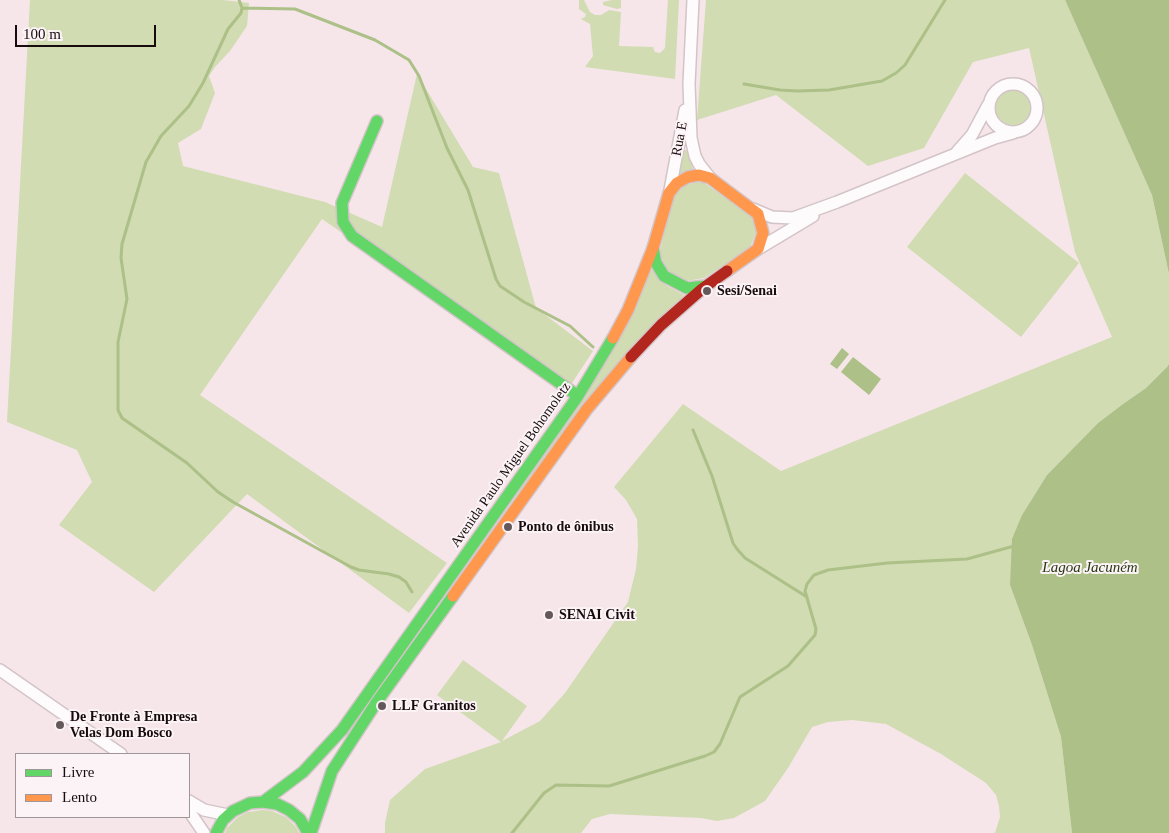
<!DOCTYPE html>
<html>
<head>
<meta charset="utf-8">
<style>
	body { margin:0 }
	#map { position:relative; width:1169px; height:833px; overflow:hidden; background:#f6e6ea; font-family:"Times New Roman",serif }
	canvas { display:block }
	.legend { position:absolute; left:15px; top:753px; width:175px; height:65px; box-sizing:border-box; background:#fbf3f5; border:1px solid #a09699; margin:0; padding:6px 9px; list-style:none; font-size:15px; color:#170b0e }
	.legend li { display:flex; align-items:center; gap:10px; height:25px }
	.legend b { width:25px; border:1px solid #a09699 }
	.scale { position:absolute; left:15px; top:25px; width:141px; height:22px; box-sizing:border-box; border:2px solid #170b0e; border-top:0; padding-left:6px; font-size:15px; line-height:18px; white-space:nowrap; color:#170b0e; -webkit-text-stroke:4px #fbf3f5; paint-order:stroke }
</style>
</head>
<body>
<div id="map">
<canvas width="1169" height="833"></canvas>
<ul class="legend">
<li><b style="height:6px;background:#63d668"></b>Livre</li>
<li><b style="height:6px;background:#ff974d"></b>Lento</li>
</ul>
<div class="scale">100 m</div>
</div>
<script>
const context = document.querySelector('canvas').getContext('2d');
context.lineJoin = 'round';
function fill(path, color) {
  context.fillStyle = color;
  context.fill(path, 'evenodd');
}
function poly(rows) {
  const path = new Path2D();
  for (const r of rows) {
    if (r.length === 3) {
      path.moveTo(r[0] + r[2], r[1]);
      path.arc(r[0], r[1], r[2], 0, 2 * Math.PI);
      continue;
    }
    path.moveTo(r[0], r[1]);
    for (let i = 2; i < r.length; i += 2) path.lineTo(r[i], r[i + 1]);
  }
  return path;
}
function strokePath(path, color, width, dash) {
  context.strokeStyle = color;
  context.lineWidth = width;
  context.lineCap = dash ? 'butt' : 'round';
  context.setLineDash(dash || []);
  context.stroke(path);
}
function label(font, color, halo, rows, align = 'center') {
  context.font = font + ' "Times New Roman",serif';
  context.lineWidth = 4;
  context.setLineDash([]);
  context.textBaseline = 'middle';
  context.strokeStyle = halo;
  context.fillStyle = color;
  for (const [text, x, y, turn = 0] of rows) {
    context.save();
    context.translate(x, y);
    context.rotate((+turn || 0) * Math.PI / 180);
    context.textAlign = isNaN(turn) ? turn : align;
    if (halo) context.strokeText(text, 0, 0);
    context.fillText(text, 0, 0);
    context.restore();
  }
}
fill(poly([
	[30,0,223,0,249,3,247,26,230,51,215,67,209,76,215,93,201,129,178,143,183,166,325,202,382,227,417,74,473,167,499,173,536,308,593,351,568,389,322,219,200,395,447,563,409,613,247,494,154,592,59,525,92,482,77,450,7,422],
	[579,0,584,0,590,12,595,15,601,15,609,10,621,12,619,46,653,47,655,52,660,53,665,48,668,0,679,0,675,79,585,67,593,56,590,24,581,19,585,17,586,14,579,9],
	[612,0,621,0,621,8,617,9,603,5,603,2],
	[706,0,1065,0,1152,195,1169,274,1169,364,1167,367,1146,388,1123,404,1098,423,1047,475,1022,515,1010,585,1032,645,1061,737,1072,833,995,833,1000,817,999,806,996,795,986,783,941,754,886,724,852,720,828,722,812,727,788,768,765,801,734,818,717,821,701,818,610,814,592,819,581,833,385,833,385,823,390,800,425,769,501,742,437,695,463,660,527,706,502,741,540,721,565,693,628,602,636,569,638,547,637,519,626,500,614,487,683,404,781,471,1112,337,1075,252,1029,48,973,62,924,148,868,166,776,95,697,120],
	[1013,108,22],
	[686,150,688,152,693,169,681,174,679,171,683,151],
	[965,173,1079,263,1021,337,907,247],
	[701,181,751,215,757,230,751,245,748,249,704,278,686,281,665,269,660,251,673,197,680,187],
	[650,271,653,271,667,286,684,295,506,513],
	[263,810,272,811,286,817,296,827,299,833,225,833,227,828,238,817,248,812]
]), '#d1dcb2');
fill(poly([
	[1065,0,1169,0,1169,274,1152,195],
	[842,348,849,354,837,369,830,364],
	[853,357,881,379,869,395,841,372],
	[1169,364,1169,833,1072,833,1061,737,1032,645,1010,585,1012,539,1022,515,1047,475,1098,423,1123,404,1146,388,1167,367]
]), '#acc087');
strokePath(poly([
	[239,0,242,8,241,13,228,29,203,83,189,106,161,136,146,162,122,244,121,258,127,299,118,342,118,410,122,418,187,463,218,492,233,502,351,567,359,570,389,574,399,577,406,582,412,592],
	[242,8,295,9,375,40,409,60,419,76,447,148,468,190,496,279,500,286,524,302,570,326,593,347],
	[744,84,780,90,797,91,829,90,882,81,896,73,905,65,945,0],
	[693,430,712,476,733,543,737,549,745,558,807,597],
	[512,833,544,793,556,785,609,786,705,756,714,752,720,744,740,697,788,666,815,635,816,629,805,591,807,584,814,575,828,570,887,563,967,559,1014,546]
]), '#acc087', 3);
const street = poly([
	[693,0,689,84,691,138,695,156,699,164,710,178],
	[1013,108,24],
	[957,152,972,135,988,105],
	[670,190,685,110],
	[753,209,772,217,793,218,837,202,995,138,1013,133],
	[758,249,813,216],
	[0,670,121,754],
	[189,801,204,810,228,815],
	[189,811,204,833]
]);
const fast = poly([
	[377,121,342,203,343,222,352,236,578,396],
	[653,248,656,263,664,276,687,288,706,286],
	[263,802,303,772,342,730,578,396,613,338],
	[216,833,223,820,233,811,250,803,263,802,277,804,289,810,300,819,308,833],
	[311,833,332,771,376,703,453,596]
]);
const slow = poly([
	[613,338,628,310,653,248,669,193,677,183,688,177,699,175,710,178,758,214,763,233,758,249,727,271],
	[453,596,587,409,631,357]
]);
const jam = poly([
	[631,357,661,325,702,289,727,271]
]);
strokePath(street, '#d3c4c8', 14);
strokePath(fast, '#d3c4c8', 14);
strokePath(slow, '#d3c4c8', 14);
strokePath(jam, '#d3c4c8', 14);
strokePath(street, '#fefbfc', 11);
strokePath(fast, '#63d668', 11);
strokePath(slow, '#ff974d', 11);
strokePath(jam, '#b3261e', 11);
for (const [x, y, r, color] of [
	[707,291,5,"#65585b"],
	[508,527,5,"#65585b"],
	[549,615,5,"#65585b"],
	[382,706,5,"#65585b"],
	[60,725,5,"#65585b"]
]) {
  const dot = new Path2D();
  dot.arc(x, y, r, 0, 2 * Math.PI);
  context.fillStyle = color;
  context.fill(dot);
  strokePath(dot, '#fbf3f5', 2);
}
label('14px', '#170b0e', '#fbf3f5', [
	["Rua E",680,139,-79],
	["Avenida Paulo Miguel Bohomoletz",511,465,-55]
]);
label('bold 14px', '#170b0e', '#fbf3f5', [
	["Sesi/Senai",717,291],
	["Ponto de ônibus",518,527],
	["SENAI Civit",559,615],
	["LLF Granitos",392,706],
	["De Fronte à Empresa",70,717],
	["Velas Dom Bosco",70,733]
], 'left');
label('italic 15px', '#293714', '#fbf3f5', [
	["Lagoa Jacuném",1090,568]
]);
</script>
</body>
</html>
